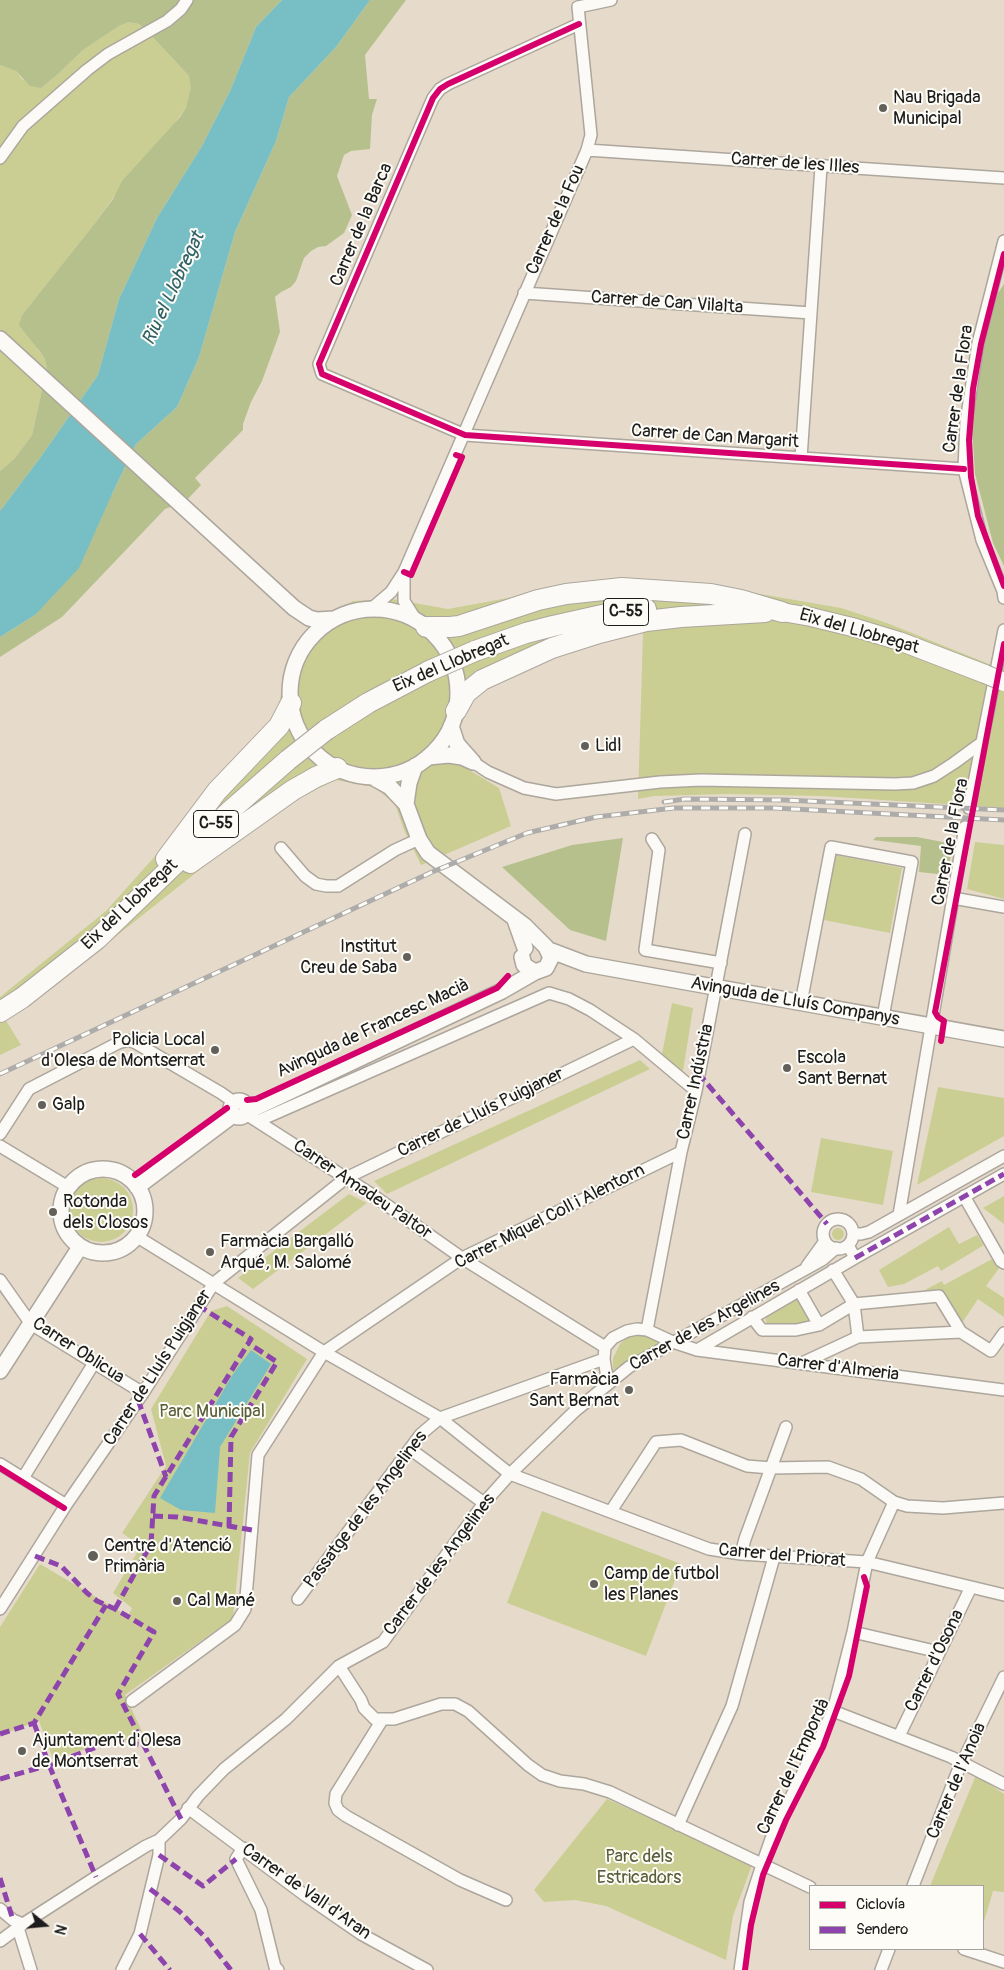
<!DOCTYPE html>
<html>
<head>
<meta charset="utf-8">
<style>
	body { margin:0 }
	#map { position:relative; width:1004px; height:1970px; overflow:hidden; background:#e6dbcb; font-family:Pangolin,sans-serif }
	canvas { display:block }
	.legend { position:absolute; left:809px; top:1885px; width:175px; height:65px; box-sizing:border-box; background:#fdfcf7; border:1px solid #a3a29f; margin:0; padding:6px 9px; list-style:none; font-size:15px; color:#1c1c1c }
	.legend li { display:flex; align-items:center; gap:10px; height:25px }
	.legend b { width:25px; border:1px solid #a3a29f }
	.north { position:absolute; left:20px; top:1900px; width:50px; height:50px; -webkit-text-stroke:4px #fdfcf7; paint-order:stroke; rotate:107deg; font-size:14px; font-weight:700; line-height:20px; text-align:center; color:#1c1c1c }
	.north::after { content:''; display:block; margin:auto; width:18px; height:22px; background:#1c1c1c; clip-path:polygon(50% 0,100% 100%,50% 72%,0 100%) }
</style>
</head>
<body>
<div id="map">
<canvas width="1004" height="1970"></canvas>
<ul class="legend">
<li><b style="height:6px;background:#d6006c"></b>Ciclovía</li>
<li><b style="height:6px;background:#8e44ad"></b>Sendero</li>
</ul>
<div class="north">N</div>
</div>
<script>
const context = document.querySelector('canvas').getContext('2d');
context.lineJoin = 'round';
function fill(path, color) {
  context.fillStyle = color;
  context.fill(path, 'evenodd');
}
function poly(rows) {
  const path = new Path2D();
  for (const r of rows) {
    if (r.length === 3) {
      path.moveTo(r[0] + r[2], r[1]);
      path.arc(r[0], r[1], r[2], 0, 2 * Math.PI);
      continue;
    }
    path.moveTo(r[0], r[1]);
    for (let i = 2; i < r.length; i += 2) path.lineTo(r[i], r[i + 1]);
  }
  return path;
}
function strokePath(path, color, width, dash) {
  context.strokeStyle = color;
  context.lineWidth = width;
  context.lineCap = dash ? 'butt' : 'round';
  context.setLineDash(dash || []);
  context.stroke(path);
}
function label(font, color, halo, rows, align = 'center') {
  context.font = font + ' Pangolin,sans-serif';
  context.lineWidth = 4;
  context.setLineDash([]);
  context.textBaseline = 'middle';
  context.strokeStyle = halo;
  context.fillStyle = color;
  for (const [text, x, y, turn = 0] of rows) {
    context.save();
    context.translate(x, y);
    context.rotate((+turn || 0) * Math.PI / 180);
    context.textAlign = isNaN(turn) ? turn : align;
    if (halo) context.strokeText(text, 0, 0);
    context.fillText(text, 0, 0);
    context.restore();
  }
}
fill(poly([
	[129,22,139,24,147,31,189,76,192,87,186,108,174,124,118,191,95,223,22,315,38,350,44,357,47,367,32,435,15,458,0,471,0,65,16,71,22,79,41,88,57,75,83,50,119,26],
	[578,585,743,591,841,608,887,623,1004,670,1004,808,822,796,727,794,654,796,638,799,643,633,584,646,476,692,458,731,464,767,499,788,511,826,421,865,404,830,395,804,374,787,336,780,297,799,256,825,61,980,5,1019,21,1045,0,1055,0,997,106,911,274,723,292,651,311,624,353,601,392,599,448,609],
	[975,842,1004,845,1004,899,967,889],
	[835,855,902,868,890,933,824,920],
	[672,1003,693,1008,683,1071,661,1059],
	[640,1060,650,1069,387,1194,374,1181],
	[938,1087,1004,1098,1004,1136,917,1185],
	[821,1138,893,1151,883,1205,811,1192],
	[101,1210,32],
	[349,1194,367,1203,253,1289,238,1278],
	[1004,1196,1004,1224,983,1208],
	[949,1227,959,1244,977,1235,984,1245,941,1271,938,1266,904,1284,888,1287,879,1270],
	[838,1234,6],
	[992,1259,1000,1267,986,1286,1004,1298,1004,1317,978,1299,962,1323,939,1294,921,1292,942,1281,944,1285],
	[798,1296,809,1314,809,1319,806,1324,785,1327,768,1325,766,1322,766,1314],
	[227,1306,307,1359,250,1453,233,1618,125,1695,147,1742,116,1740,53,1759,39,1721,0,1735,0,1627,40,1564,128,1616,132,1608,113,1593,141,1546,122,1533,166,1466,151,1409,211,1311],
	[637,1335,645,1335,660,1342,613,1370,613,1358,620,1344,628,1337],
	[542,1511,681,1564,646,1656,507,1603],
	[976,1775,1004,1794,1004,1892,993,1891,983,1925,983,1886,930,1886],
	[607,1799,752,1865,733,1916,726,1960,606,1906,575,1900,544,1902,534,1890]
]), '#cace93');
fill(poly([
	[0,0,282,0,256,27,231,89,202,146,157,218,119,299,98,375,40,458,0,511,0,471,15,458,32,435,47,367,44,357,19,325,22,315,95,223,113,199,122,181,180,117,186,108,191,87,189,76,147,31,139,24,129,22,119,26,83,50,57,75,41,88,30,86,16,71,0,65],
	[370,0,406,0,365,55,369,99,377,99,372,115,370,149,351,151,344,155,337,176,352,215,344,233,326,246,318,247,311,251,304,258,296,281,291,287,281,292,275,297,280,332,262,381,251,402,243,424,243,430,195,478,201,485,185,502,165,509,62,617,0,657,0,637,35,615,112,494,136,444,177,407,199,357,235,232,276,141,289,97,336,47],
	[1004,284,1004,566,993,543,975,474,972,427,981,350,998,293],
	[876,837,917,837,953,844,947,875,919,872,921,846,873,840],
	[623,838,606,941,570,930,502,867,572,845]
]), '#b6c08d');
fill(poly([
	[282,0,370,0,336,47,289,97,276,141,235,232,199,357,177,407,136,444,112,494,79,568,35,615,0,637,0,511,40,458,98,375,119,299,157,218,202,146,231,89,256,27],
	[251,1350,271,1364,220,1447,215,1513,181,1510,160,1498,233,1374]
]), '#77bfc5');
strokePath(poly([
	[965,827,969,808]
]), '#beb5a8', 11, [11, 5.5]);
const street = poly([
	[579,24,448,84,440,89,433,98,319,364,322,374,465,435,964,469],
	[587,150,1004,178],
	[0,158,23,126,87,70,108,54,167,21,181,9,187,0],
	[1004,241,978,343,966,422,964,469,982,540,1003,591,1004,598],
	[524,293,811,313],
	[801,458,821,167],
	[404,572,404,601,416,620],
	[371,609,391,592,404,572,587,150,591,135,578,7,611,0],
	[473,762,488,772,524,788,556,794,660,782,701,780,895,784,913,783,934,776,954,763,980,744],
	[969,808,1004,630],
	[652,839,659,850,645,950,721,963],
	[281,848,305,876,316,884,326,886,338,886,395,850,419,839],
	[953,898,1004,907],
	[801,1003,831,847,912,862,883,1017],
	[246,1114,374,1196,462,1258,605,1347],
	[258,1121,549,993,569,999,590,1010,634,1039,696,1091],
	[0,1134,29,1089,118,1043,128,1040,136,1043,221,1093,234,1102],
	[0,1146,68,1187],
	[964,1196,1001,1261,1004,1263],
	[899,1215,965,827],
	[838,1234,15],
	[853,1234,861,1234,869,1232,1004,1156],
	[136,1236,324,1352,440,1418,510,1474,709,1549,741,1554,867,1562,1004,1595],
	[855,1258,1004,1174],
	[807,1266,825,1241],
	[833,1270,854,1304,858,1337],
	[0,1280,31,1324,143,1393],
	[799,1290,819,1325],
	[752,1317,762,1330,796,1330,819,1325,854,1304,939,1296,961,1332],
	[647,1330,681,1152,696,1091,745,834],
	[697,1350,855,1258,848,1245],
	[802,1363,858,1337,961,1332,991,1351,1004,1333],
	[608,1384,604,1359,605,1347,613,1338,627,1331,637,1329,647,1330,673,1342,697,1350,1004,1390],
	[410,1449,484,1503],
	[0,1464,66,1505],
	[23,1478,94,1363],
	[611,1511,656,1442,681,1440,747,1466,771,1468,828,1467,861,1479,894,1502,907,1506,943,1508,1004,1503],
	[741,1554,745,1539,786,1427],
	[298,1599,421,1434,440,1418,604,1359],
	[0,1609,66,1505,143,1393,214,1283,346,1178,634,1039],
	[853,1632,939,1652],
	[339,1666,361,1700,364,1708,375,1719,394,1719,441,1704,455,1704,468,1711,528,1765,542,1775,560,1781,584,1784,610,1792,810,1887],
	[132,1701,235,1625,245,1609,258,1455,324,1352,462,1258,681,1152],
	[833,1711,951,1757,1004,1784],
	[382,1720,336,1794,335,1803,338,1810,346,1816,460,1880,506,1900],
	[899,1736,971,1587],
	[188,1808,306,1896,361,1934,427,1970],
	[678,1825,732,1706,774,1557],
	[243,1848,236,1859,261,1910,275,1967,278,1970],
	[913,1886,957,1773,1004,1677],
	[0,1909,13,1920,23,1924],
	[18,1928,31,1970],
	[0,1941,23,1924,96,1877,146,1846,159,1840,181,1819,198,1796,224,1769,286,1719,339,1666,383,1642,484,1503,510,1474,575,1411,629,1367,822,1260,836,1248],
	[964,1949,1004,1962],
	[122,1970,140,1934,159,1855,159,1840],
	[740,1970,750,1902,762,1865,772,1836,833,1711,853,1632,867,1562,894,1502],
	[881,1970,889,1949]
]);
const secondary = poly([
	[0,339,294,608,309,618,317,620,334,619],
	[374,693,84],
	[451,726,457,744,472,761],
	[428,757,449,755,462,757,473,762],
	[372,777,390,787,406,804,419,839,428,853,525,926,546,947,551,958,546,968,535,972,524,965,522,957],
	[406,804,409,783,415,766],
	[515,920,525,948],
	[549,950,586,964,1004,1039],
	[239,1109,8],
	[248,1109,255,1108,502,991,535,972],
	[103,1211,42],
	[137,1187,233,1115],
	[0,1371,80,1247]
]);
const primary = poly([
	[782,612,811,617,856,628,899,641,985,674]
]);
const highway = poly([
	[426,627,450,627,459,626,538,600,566,594,622,588,711,594,741,600,782,612],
	[475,651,526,633,553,626,602,615,646,609],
	[456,711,466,693,482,680,552,648,599,633,646,621,681,617,765,612],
	[326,730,368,703,429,671],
	[166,859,217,791,279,726,291,703],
	[190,863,293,790,316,777,337,768],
	[0,1012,22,998,97,939,231,810,288,760]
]);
strokePath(street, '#ada69c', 14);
strokePath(secondary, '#ada69c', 18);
strokePath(primary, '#ada69c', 20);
strokePath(highway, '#ada69c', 22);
strokePath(street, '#fbfaf7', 11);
strokePath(secondary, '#fbfaf7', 15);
strokePath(primary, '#fbfaf7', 18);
strokePath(highway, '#fbfaf7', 20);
const rail = poly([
	[664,802,685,799,784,800,1004,810],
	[0,1074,432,872,527,833,596,817,674,808,774,808,1004,820]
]);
strokePath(rail, '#aeacaa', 5);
strokePath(rail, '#fdfcf7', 3, [9]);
const primaryBridge = poly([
	[985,674,1004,682]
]);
const highwayBridge = poly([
	[429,671,475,651],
	[288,760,326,730]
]);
strokePath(primaryBridge, '#ada69c', 20, []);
strokePath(highwayBridge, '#ada69c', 22, []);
strokePath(primaryBridge, '#fbfaf7', 18);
strokePath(highwayBridge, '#fbfaf7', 20);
strokePath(poly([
	[698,1073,827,1224],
	[855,1258,1004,1174],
	[138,1400,166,1477],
	[153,1516,177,1517,252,1530],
	[229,1527,231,1437,277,1362,248,1343],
	[35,1556,61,1566,87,1593,97,1601,115,1609,154,1632,118,1694,181,1819],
	[115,1609,151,1544,154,1496,251,1339,199,1306],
	[34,1723,49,1765,96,1877],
	[0,1734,34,1723,106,1605],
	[0,1779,49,1765,113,1741,144,1745],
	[159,1855,203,1886,236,1859],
	[0,1878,13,1920],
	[150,1889,179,1911,206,1938,231,1970],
	[140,1934,170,1970]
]), '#8e44ad', 5, [10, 5]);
strokePath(poly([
	[579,24,448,84,440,89,433,98,319,364,322,374,465,435,964,469],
	[1004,254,981,344,973,389,969,440,971,477,978,516,1004,586],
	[404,572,411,575,462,457,456,455],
	[941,1041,944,1021,938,1017,935,1012,936,1007,1004,644],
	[247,1100,256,1099,497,988,508,976],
	[135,1175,227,1108],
	[0,1468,64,1508],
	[745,1970,751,1925,763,1875,786,1820,823,1747,849,1676,867,1586,864,1577]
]), '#d6006c', 6);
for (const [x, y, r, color] of [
	[883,108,5,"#635f59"],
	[585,746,5,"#635f59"],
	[407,957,5,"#635f59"],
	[215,1050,5,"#635f59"],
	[787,1068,5,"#635f59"],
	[42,1105,5,"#635f59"],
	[53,1212,5,"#635f59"],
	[210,1252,5,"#635f59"],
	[629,1390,5,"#635f59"],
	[93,1556,6,"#635f59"],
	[594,1584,5,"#635f59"],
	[177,1601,5,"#635f59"],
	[22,1751,5,"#635f59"]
]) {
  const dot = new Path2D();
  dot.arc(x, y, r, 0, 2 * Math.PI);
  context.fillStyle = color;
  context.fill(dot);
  strokePath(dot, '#fdfcf7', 2);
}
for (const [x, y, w] of [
	[626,612,45],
	[216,824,45]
]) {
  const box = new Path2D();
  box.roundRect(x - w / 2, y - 13.5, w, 27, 4);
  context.fillStyle = '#fdfcf7';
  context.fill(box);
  strokePath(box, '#1c1c1c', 1);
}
label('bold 16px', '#1c1c1c', null, [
	["C-55",626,612],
	["C-55",216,824]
]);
label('18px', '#1c1c1c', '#fdfcf7', [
	["Nau Brigada",893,98],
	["Municipal",893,119],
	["Lidl",595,746],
	["Institut",397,947,"right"],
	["Creu de Saba",397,968,"right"],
	["Policia Local",205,1040,"right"],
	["d'Olesa de Montserrat",205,1061,"right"],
	["Escola",797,1058],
	["Sant Bernat",797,1079],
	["Galp",52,1105],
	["Rotonda",63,1202],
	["dels Closos",63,1223],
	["Farmàcia Bargalló",220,1242],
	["Arqué, M. Salomé",220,1263],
	["Farmàcia",619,1380,"right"],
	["Sant Bernat",619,1401,"right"],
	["Centre d'Atenció",104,1546],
	["Primària",104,1567],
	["Camp de futbol",604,1574],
	["les Planes",604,1595],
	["Cal Mané",187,1601],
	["Ajuntament d'Olesa",32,1741],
	["de Montserrat",32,1762]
], 'left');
label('18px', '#1c1c1c', '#fdfcf7', [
	["Carrer de les Illes",795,164,4],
	["Carrer de la Fou",556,220,-66],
	["Carrer de la Barca",362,225,-67],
	["Carrer de Can Vilalta",667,303,4],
	["Carrer de la Flora",959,389,-82],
	["Carrer de Can Margarit",715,437,4],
	["Eix del Llobregat",859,632,16],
	["Eix del Llobregat",451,664,-23],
	["Carrer de la Flora",951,842,-79],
	["Eix del Llobregat",130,905,-43],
	["Avinguda de Lluís Companys",795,1002,10],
	["Avinguda de Francesc Macià",373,1029,-25],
	["Carrer Indústria",696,1082,-78],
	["Carrer de Lluís Puigjaner",481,1113,-26],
	["Carrer Amadeu Paltor",362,1190,34],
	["Carrer Miquel Coll i Alentorn",550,1217,-27],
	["Carrer de les Argelines",705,1326,-29],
	["Carrer Oblicua",78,1351,33],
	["Carrer de Lluís Puigjaner",158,1368,-57],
	["Carrer d'Almeria",838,1368,7],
	["Passatge de les Angelines",366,1510,-53],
	["Carrer del Priorat",782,1556,5],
	["Carrer de les Angelines",440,1565,-53],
	["Carrer d'Osona",935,1661,-64],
	["Carrer de l'Empordà",794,1767,-65],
	["Carrer de l'Anoia",957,1781,-67],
	["Carrer de Vall d'Aran",306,1892,35]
]);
label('18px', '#595f3a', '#fdfcf7', [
	["Parc Municipal",212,1412],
	["Parc dels",639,1857],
	["Estricadors",639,1878]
]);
label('italic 19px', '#2f6067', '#fdfcf7', [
	["Riu el Llobregat",174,289,-65]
]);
</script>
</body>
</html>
